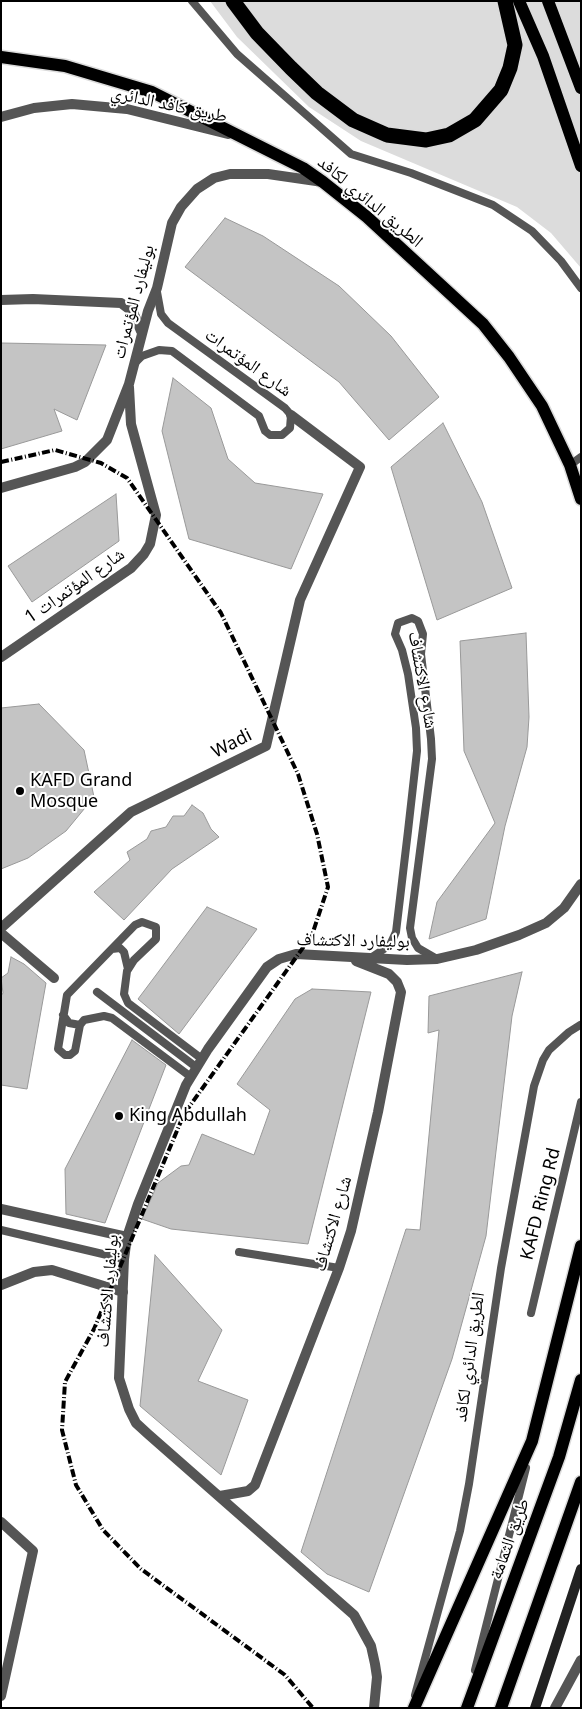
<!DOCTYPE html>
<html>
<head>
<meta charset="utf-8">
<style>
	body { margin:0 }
	#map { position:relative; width:582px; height:1709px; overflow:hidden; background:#fff; font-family:"Noto Sans",sans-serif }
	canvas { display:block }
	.frame { position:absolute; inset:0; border:2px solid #000; pointer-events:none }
</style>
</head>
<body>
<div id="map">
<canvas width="582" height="1709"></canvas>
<div class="frame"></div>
</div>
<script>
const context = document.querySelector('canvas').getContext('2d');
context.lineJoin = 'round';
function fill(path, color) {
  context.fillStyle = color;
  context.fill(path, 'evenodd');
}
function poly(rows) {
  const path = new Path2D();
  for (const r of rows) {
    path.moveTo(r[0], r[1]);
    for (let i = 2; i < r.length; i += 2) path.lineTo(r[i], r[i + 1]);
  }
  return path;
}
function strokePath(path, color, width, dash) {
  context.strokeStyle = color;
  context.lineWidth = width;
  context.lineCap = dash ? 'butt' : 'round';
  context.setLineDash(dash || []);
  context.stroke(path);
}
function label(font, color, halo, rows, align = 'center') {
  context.font = font + ' "Noto Sans","Noto Naskh Arabic",sans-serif';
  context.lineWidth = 4;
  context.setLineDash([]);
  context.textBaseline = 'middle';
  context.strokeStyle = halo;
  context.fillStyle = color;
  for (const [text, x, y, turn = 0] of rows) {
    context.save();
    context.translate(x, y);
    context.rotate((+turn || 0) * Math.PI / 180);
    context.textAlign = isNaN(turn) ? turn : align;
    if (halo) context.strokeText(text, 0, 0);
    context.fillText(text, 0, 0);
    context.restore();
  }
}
fill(poly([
	[210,1,581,1,581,268,551,233,517,207,361,141,309,107,237,37]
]), '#dcdcdc');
const building = poly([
	[225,218,263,236,339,286,391,336,439,397,389,440,339,382,185,267,225,218],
	[1,343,106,345,77,420,54,409,62,431,1,449,1,343],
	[173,378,211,408,228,459,255,483,323,494,291,569,189,539,162,431,173,378],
	[443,423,482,502,512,588,437,620,391,467,443,423],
	[116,494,119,541,32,602,8,566,116,494],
	[526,633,529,717,527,747,505,826,486,919,429,939,437,902,495,823,464,751,460,641,526,633],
	[39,704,84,750,94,797,66,831,28,858,1,869,1,708,39,704],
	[192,805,203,813,211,829,219,837,172,869,124,920,94,892,130,860,127,852,147,839,151,831,166,827,173,816,184,816,192,805],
	[207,907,257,929,179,1034,138,999,207,907],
	[11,957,24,964,46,983,27,1089,1,1085,1,996,3,993,1,978,8,973,11,957],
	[522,972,512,1016,486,1236,452,1359,369,1592,327,1574,301,1552,406,1229,420,1230,439,1030,428,1033,429,996,522,972],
	[312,989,371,992,308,1244,171,1229,142,1219,158,1183,181,1166,189,1165,202,1134,254,1155,270,1110,237,1084,295,999,312,989],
	[132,1040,166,1065,105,1223,66,1214,65,1169,132,1040],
	[155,1255,222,1330,198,1381,248,1400,221,1475,140,1406,155,1255]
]);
fill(building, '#c4c4c4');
strokePath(building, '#999', 1);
const primary = poly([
	[519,1,543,56,581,166],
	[548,1,581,88],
	[1,57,65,66,152,92,303,168,323,182,367,217,483,324,509,357,542,406,570,465,581,499],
	[414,1708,532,1441,581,1246],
	[467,1708,559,1457,581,1380],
	[501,1708,581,1482]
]);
const motorway = poly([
	[233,1,257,33,291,68,317,93,353,120,387,135,426,140,449,135,475,120,501,90,510,68,515,45,505,1]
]);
strokePath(primary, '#dbdbdb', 15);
strokePath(motorway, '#dbdbdb', 18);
strokePath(poly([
	[192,1,237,54,351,154,411,173,493,205,532,231,561,261,581,288],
	[136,362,142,356,159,350,172,351,259,416,265,431,270,435,282,435,290,428,291,415,285,408,168,323,161,314,157,292],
	[570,465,581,457],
	[112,949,120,948,124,952,128,969],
	[372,957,390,945,396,932,408,831,417,751,416,728,408,674,402,650,395,634,398,623,412,618,418,621,423,634,421,654,431,739,432,759,410,928,412,938,418,948,437,959],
	[97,992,196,1067],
	[63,1015,69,1023,80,1025],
	[191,1077,112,1018,104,1016,84,1020,80,1025,75,1051,70,1055,65,1055,58,1049,67,995,135,925,142,922,156,927,156,939,134,960,127,971,124,994,128,1003,202,1059],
	[1,1230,124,1259],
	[239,1252,339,1268],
	[531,1313,581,1102],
	[475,1670,526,1468],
	[415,1695,460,1531,469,1484,501,1268,534,1086,543,1060,549,1050,569,1032,580,1025]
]), '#555', 8);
strokePath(poly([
	[1,928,131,812,266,746,300,600,360,467,291,415],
	[1,933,54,978],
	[1,1209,127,1237],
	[1,1285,34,1272,52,1270,123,1292],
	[1,1522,33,1551,1,1696]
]), '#555', 10);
strokePath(poly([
	[1,117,34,108,72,104,127,109,228,134],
	[1,300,33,299,121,303,133,312,141,331],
	[1,488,75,467,85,462,107,440,129,384,148,311,157,288,172,223,181,207,197,189,214,178,230,174,268,174,323,182],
	[1,657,131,568,144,554,150,544,156,515,131,424,129,387],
	[220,1496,248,1491,255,1485,339,1268,351,1231,378,1112,401,992,397,982,389,974,356,961],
	[374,1708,377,1677,375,1664,371,1646,354,1615,148,1434,136,1423,129,1409,119,1378,124,1259,127,1237,138,1204,186,1085,208,1049,267,967,279,959,296,954,407,960,437,959,476,950,519,935,546,923,564,908,581,884],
	[555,1708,581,1660]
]), '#555', 10);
strokePath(poly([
	[535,1708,581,1569]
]), '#222', 10);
strokePath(primary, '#000', 12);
strokePath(motorway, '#000', 15);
strokePath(poly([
	[1,462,55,450,101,463,127,478,221,613,298,774,317,834,328,887,312,935,184,1114,94,1329,65,1382,62,1430,76,1485,103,1530,141,1569,285,1675,313,1708]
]), '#000', 4, [8, 2.5, 1, 2.5]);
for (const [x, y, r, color] of [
	[20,791,5,"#000"],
	[119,1116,5,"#000"]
]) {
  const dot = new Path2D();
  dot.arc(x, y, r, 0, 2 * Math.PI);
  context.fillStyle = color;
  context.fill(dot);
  strokePath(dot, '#fff', 2);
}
label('18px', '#000', '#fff', [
	["طريق كافد الدائري",169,105,12],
	["الطريق الدائري لكافد",370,202,40],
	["بوليفارد المؤتمرات",134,302,-75],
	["شارع المؤتمرات",248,363,36],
	["شارع المؤتمرات 1",75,586,-35],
	["شارع الاكتشاف",422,680,80],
	["Wadi",232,744,-27],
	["بوليفارد الاكتشاف",353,941,1],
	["KAFD Ring Rd",541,1204,-76],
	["شارع الاكتشاف",333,1224,-74],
	["بوليفارد الاكتشاف",108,1291,-85],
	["الطريق الدائري لكافد",470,1357,-82],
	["طريق الثمامة",510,1539,-70]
]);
label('18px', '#000', '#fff', [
	["KAFD Grand",30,781],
	["Mosque",30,802],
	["King Abdullah",129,1116]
], 'left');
</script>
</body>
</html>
